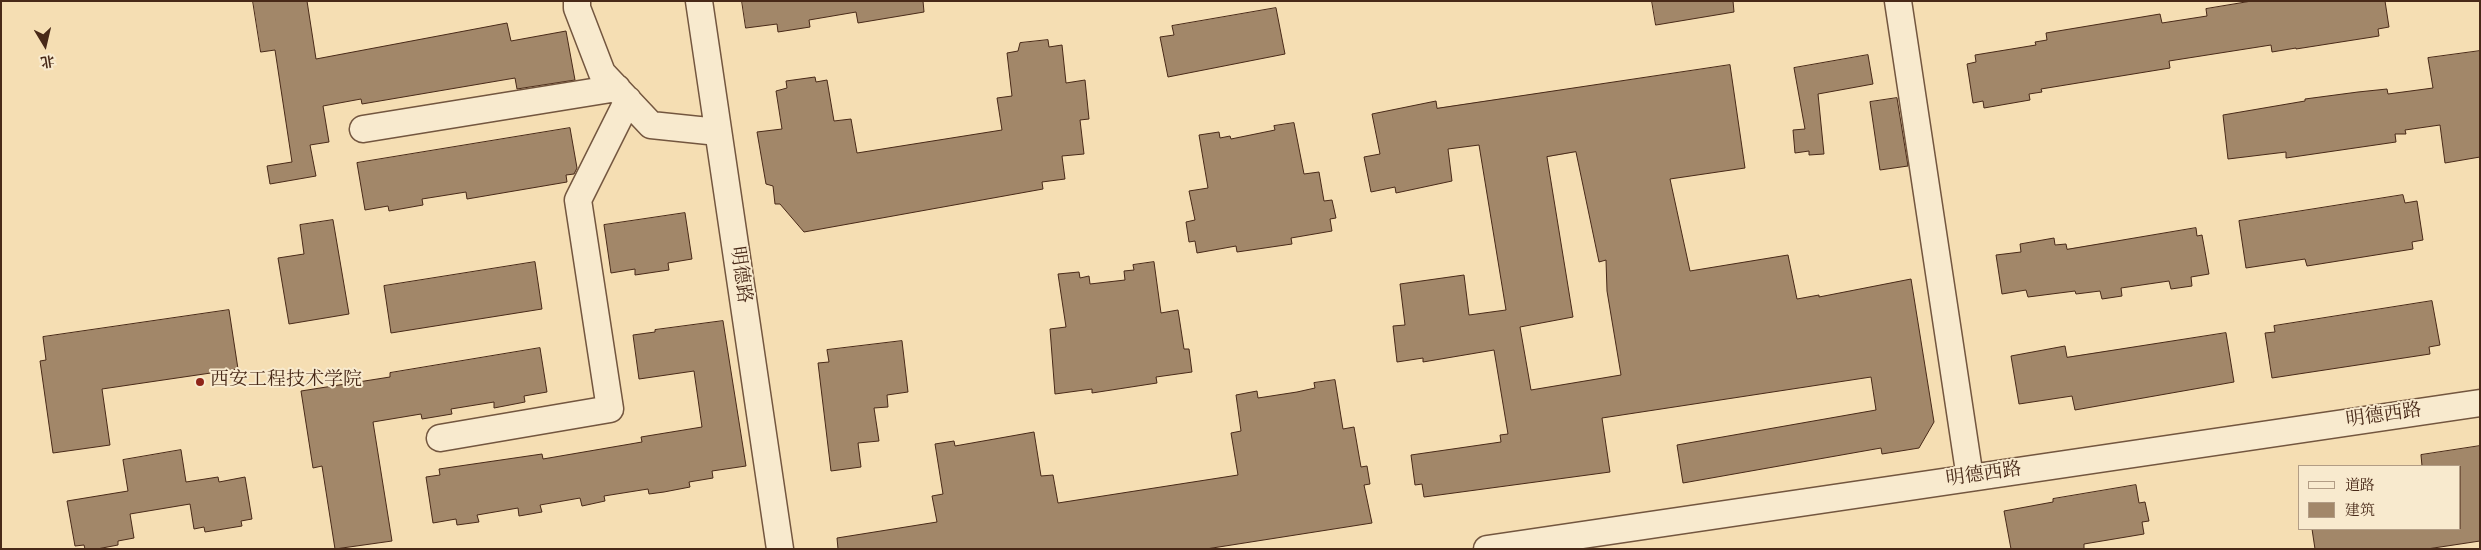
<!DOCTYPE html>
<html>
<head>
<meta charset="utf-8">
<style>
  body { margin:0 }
  #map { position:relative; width:2481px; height:550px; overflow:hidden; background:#f5deb3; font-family:Vollkorn,"Noto Serif SC",serif }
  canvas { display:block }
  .frame { position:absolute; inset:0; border:2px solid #482918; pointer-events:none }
  .legend { position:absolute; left:2298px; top:465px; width:162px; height:65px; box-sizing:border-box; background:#f8eace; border:1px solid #b29d85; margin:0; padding:6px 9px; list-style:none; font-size:15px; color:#482918 }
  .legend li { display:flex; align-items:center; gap:10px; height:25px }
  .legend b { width:25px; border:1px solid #b29d85 }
  .north { position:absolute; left:20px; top:20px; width:50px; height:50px; -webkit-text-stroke:4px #f8eace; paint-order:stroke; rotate:171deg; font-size:14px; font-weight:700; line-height:20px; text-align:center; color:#482918 }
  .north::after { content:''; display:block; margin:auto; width:18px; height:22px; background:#482918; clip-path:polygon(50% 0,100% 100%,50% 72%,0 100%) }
</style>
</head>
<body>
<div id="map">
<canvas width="2481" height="550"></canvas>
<div class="frame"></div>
<ul class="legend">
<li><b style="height:6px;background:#f8eace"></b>道路</li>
<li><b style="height:14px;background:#a28769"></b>建筑</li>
</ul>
<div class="north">北</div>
</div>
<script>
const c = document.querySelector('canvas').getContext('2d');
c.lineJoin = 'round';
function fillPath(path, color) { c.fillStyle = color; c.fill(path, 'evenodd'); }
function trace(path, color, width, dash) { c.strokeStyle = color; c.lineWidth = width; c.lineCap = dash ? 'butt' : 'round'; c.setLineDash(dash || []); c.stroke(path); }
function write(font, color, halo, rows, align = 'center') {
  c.font = font + ' Vollkorn,"Noto Serif SC",serif'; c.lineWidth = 4; c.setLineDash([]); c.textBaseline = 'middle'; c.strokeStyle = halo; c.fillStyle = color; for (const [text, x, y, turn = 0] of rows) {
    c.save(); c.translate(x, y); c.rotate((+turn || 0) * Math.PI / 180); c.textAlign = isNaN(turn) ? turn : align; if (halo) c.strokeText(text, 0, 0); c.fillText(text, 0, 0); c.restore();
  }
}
const building = new Path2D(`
  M253 1H307L316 59 507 23 511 41 566 31 575 80 517 89 515 78 362 104 361 99 323 106 329 142 310 145 316 176 270 184 267 166 292 162 275 50 261 52Z
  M742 1H923L924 12 858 23 856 12 809 20 810 27 778 32 777 24 746 28Z
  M1652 1H1733L1734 12 1656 25Z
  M2252 1H2385L2389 27 2378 29 2379 36 2296 49V48L2272 52 2271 45 2169 61 2170 68 2041 89 2042 92 2029 94 2030 100 1984 108 1983 101 1973 103 1967 64 1976 62 1975 55 2036 45 2035 42 2047 40 2046 33 2160 14 2162 23 2207 16 2206 9Z
  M1276 8 1285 54 1168 77 1160 37 1174 35 1172 26Z
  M1048 40 1049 47 1062 45 1066 83 1085 80 1089 119 1080 120 1084 154 1062 156 1065 179 1042 182 1043 189 804 232 780 204H775L773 186 766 184 757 132 782 129 776 91 787 88 786 81 815 77 816 82 827 80 834 121 851 119 857 153 1002 130 997 98 1012 96 1007 53 1018 51 1020 43Z
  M2480 51V157L2445 163 2440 125 2405 130 2406 134H2395L2396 142 2286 158V152L2228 159 2223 115 2305 101V99L2358 92 2387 89 2388 94 2433 88 2428 58Z
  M1868 55 1873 84 1818 94 1824 154 1809 155V151L1795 153 1793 130 1805 129 1794 68Z
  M1730 65 1745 168 1670 179 1690 271 1788 255 1797 299 1819 295V297L1911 279 1934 422 1919 448 1882 454 1881 448 1683 483 1677 445 1876 410 1871 377 1602 418 1610 472 1424 497 1422 484 1415 485 1411 455 1501 442 1500 435 1508 434 1494 350 1423 362V358L1397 362 1393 326 1405 325 1400 284 1464 275 1469 315 1506 310 1479 145 1448 149 1452 181 1396 193 1395 187 1371 192 1364 157 1380 154 1372 114 1436 101 1437 108ZM1576 152 1599 262 1606 260 1607 291 1621 375 1531 390 1520 327 1573 317 1547 157Z
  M1897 98 1908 166 1880 170 1870 102Z
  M1294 123 1304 174 1319 172 1324 201 1332 200 1336 218 1330 219 1332 231 1291 238 1292 244 1237 252 1236 246 1197 253 1195 241 1189 242 1186 222 1195 220 1189 191 1208 188 1199 135 1219 132 1220 138 1230 136 1231 139 1275 130 1274 126Z
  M570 128 577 168 574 174 566 175 567 182 467 199 466 192 422 199 423 205 389 211 388 206 365 210 357 163Z
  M2403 195 2405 203 2417 201 2423 240 2412 242 2413 249 2307 266 2305 259 2246 268 2239 221Z
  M685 213 692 259 668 263 669 270 635 275V269L611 273 604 225Z
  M333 220 349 314 289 324 278 258 304 254 300 225Z
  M2196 228 2197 236 2202 235 2209 274 2191 277 2192 286 2171 289 2169 281 2121 288 2122 296 2102 299 2100 291 2076 294 2075 291 2028 297 2026 290 2002 294 1996 255 2021 252 2020 244 2054 238 2055 245 2066 244 2067 249Z
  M535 262 542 309 391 333 384 286Z
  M1154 262 1161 313 1178 310 1184 349H1189L1192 372 1156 377 1157 383 1092 393V389L1055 394 1050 329 1066 327 1058 274 1079 272 1080 278 1089 276 1090 284 1125 280 1124 271 1134 270 1133 265Z
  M2432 301 2440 345 2429 347 2430 354 2272 378 2265 333 2275 332 2274 326Z
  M229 310 238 369 102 389 110 445 53 453 40 361 46 360 43 337Z
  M723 321 746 466 712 471 713 478 689 482 690 487 664 492 649 494 648 489 604 496 605 501 582 506 580 498 540 505 542 512 519 516 518 508 477 515 479 522 457 525 456 519 433 523 426 477 440 475 439 469 542 454 543 459 642 442 641 437 702 427 694 371 639 379 633 335 655 332V330Z
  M2226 333 2234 382 2075 410 2072 396 2019 404 2011 356 2065 346 2067 357Z
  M902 341 908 392 887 395 888 407 874 408 879 441 858 443 861 467 831 471 818 363 829 362 827 350Z
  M540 348 547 392 524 396 525 402 494 408V402L451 409 452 414 422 419 421 414 373 422 392 541 335 549 322 466 313 468 301 391 390 377V373Z
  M1335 380 1343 429 1354 427 1361 467 1367 466 1370 484 1364 485 1372 523 1206 549H838L837 538 937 522 932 496 943 494 935 444 954 441 955 446 1034 432 1041 476 1053 475 1058 503 1238 475 1231 433 1241 431 1236 395 1257 391 1258 398 1297 392 1315 388 1314 383Z
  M2480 446V541L2427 549H2315L2312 529H2460V466H2422L2421 455Z
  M181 450 186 482 218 477 219 482 245 477 252 519 241 521 242 526 205 532 204 527 194 529 190 504 130 514 134 538 118 541V545L97 549H85L84 545 75 546 67 501 128 491 123 460Z
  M2136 485 2139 503 2145 502 2149 521 2142 522 2144 534 2084 544V549H2011L2004 511 2053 502V499Z`);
const minor = new Path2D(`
  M577 1V8L602 73 651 125 718 132
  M699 1 780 549
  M1898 1 1970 478
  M363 129 617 88
  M440 438 610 409 578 200 628 100
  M1487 549 2480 403`);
const markers = [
  [200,382,5,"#8f2418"]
];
const streetNames = [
  ["明德路",739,275,82],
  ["明德西路",2384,417,-8],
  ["明德西路",1984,476,-8]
];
const poiNames = [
  ["西安工程技术学院",210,382]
];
fillPath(building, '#a28769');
trace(building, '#482918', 1);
trace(minor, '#73563f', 29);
trace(minor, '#f8eace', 26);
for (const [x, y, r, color] of markers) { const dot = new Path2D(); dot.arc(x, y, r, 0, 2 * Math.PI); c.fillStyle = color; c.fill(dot); trace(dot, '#f8eace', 2); }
write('19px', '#482918', '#f8eace', streetNames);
write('19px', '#482918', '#f8eace', poiNames, 'left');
</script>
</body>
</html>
